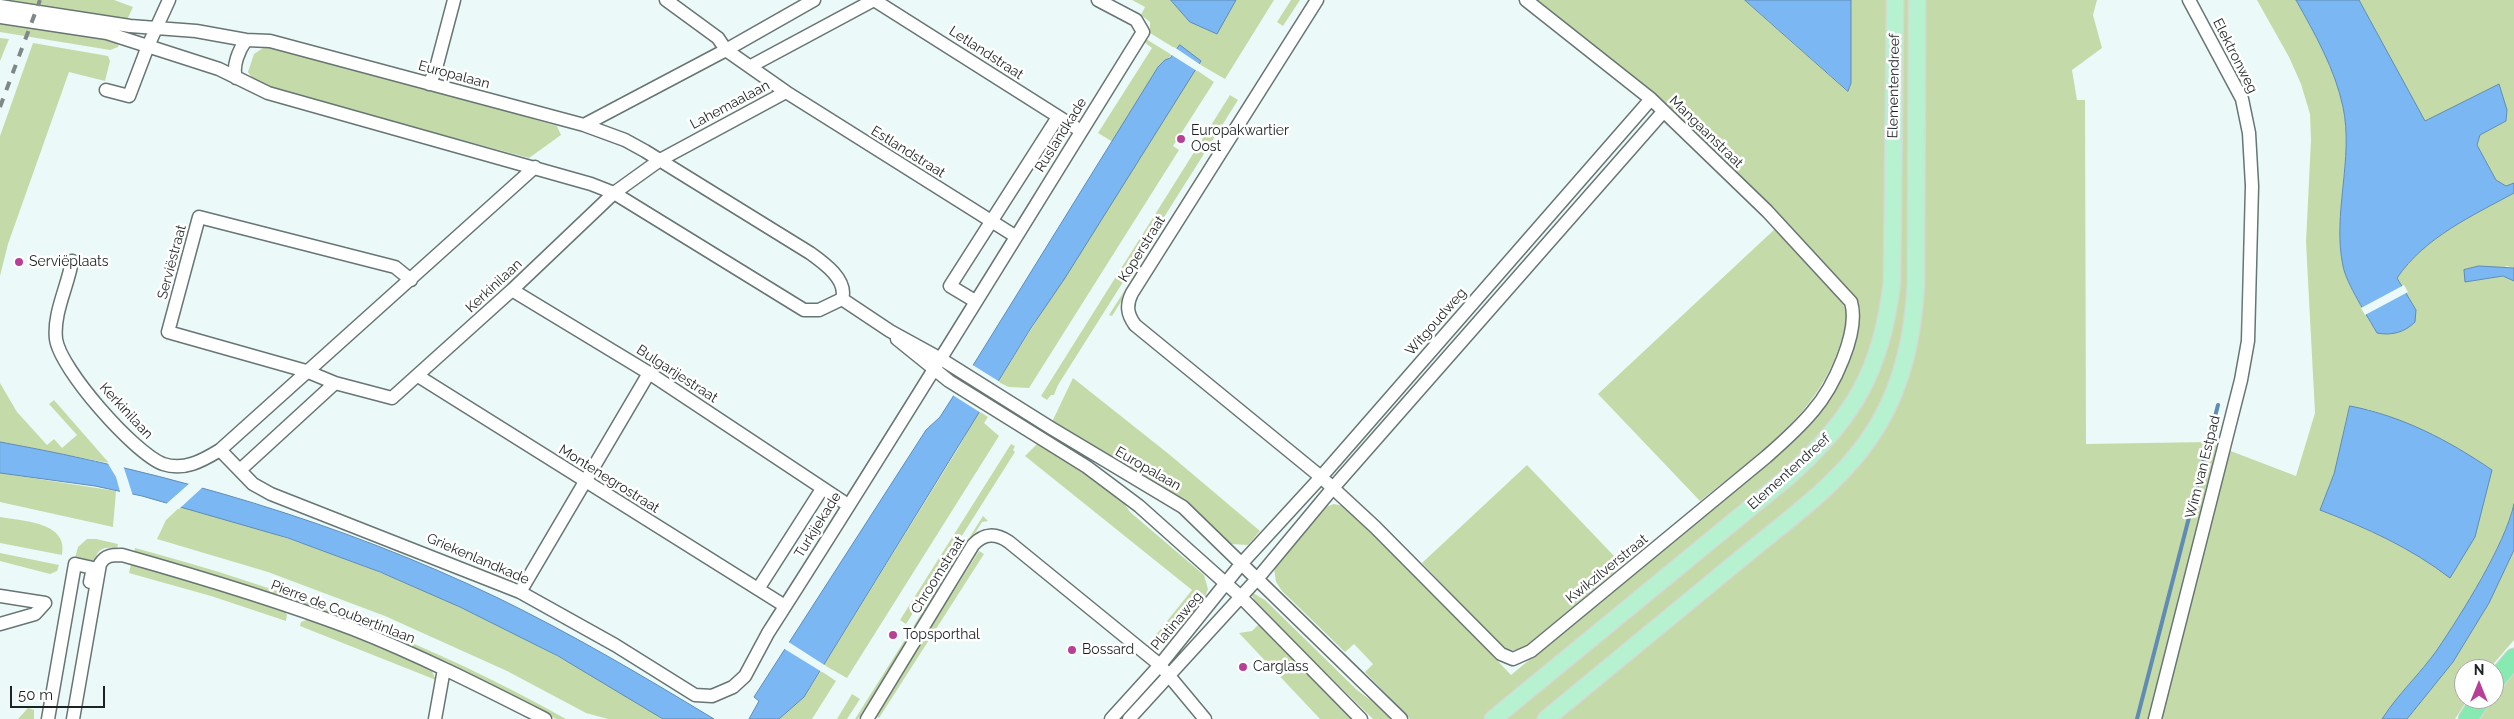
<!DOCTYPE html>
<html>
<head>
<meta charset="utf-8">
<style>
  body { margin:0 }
  #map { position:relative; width:2514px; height:719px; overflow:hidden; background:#ebfaf8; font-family:Raleway,sans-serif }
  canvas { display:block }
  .north { position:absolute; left:2454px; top:659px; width:50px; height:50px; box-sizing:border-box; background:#fff; border:1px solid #a5a7a7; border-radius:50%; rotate:0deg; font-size:14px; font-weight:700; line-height:20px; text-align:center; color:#1d2222 }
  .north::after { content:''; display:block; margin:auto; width:18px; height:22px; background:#b74096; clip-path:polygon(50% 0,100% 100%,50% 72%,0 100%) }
  .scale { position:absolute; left:10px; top:686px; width:95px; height:22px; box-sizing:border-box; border:2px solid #1d2222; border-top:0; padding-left:6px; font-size:15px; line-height:18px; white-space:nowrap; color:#1d2222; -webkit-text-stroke:4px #fff; paint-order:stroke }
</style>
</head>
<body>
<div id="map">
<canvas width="2514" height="719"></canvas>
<div class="north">N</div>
<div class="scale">50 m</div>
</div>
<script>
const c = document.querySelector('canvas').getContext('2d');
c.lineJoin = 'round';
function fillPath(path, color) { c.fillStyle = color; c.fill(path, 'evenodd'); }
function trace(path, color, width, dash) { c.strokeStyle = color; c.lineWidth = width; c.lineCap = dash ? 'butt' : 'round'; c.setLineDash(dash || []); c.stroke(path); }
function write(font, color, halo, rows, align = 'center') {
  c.font = font + ' Raleway,sans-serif'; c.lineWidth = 5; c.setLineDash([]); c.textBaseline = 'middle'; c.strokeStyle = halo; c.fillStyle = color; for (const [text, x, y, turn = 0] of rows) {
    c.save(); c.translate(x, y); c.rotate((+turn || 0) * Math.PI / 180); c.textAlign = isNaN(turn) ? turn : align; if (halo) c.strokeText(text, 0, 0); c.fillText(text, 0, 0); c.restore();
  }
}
const green = new Path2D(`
  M0 0H114L133 7 127 20Z
  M1132 0H1171L1216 34 1236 0H1274L1225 79 1199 64 1201 61 1176 49 1150 33V22L1141 15 1145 7Z
  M1291 0H1300L1283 26 1277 22Z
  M1537 0H1745L1847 90 1851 82V0H1888L1886 270 1883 307 1864 370 1833 423 1785 470 1484 719H1410L1365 672 1373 664 1354 644 1345 652 1282 591 1276 582 1274 568 1323 508 1334 504 1343 506 1414 573 1511 675 1774 457 1849 360 1858 329 1860 308 1858 301 1781 216 1670 107Z
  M1901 0H1911L1909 303C1903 364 1878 419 1839 465 1829 478 1815 488 1803 499L1536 719H1503L1790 483 1883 357Z
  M1925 0H2097L2093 15 2102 48 2072 70 2077 100H2085L2086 444 2207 442 2296 476 2315 413 2306 242 2311 140 2310 114 2301 84 2289 57 2257 0H2296C2315 34 2335 68 2343 107 2354 159 2332 214 2343 266 2346 283 2368 317 2377 333L2416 310 2397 278C2425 237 2472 216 2514 193V268L2507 266 2466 282 2503 276 2514 281V504C2505 545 2462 613 2437 650 2420 674 2398 694 2382 719H1556L1824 498 1904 385ZM2367 409C2412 424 2452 443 2491 470L2450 577C2410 548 2367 528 2321 510L2334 474Z
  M2359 0H2514V183L2506 186 2496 180 2477 145 2480 135 2506 121 2507 115 2499 84 2425 122Z
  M0 22 105 38 119 43 118 47 110 50 0 32Z
  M1288 33 1290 34 1112 316 1109 315Z
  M0 38 9 39 0 61Z
  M1146 39 1172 55 1158 67 1113 142 1098 133 1152 48 1144 42Z
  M33 43 108 56 110 61 105 81 69 72 8 244 0 276V136Z
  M274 47 347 65 557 126 561 135 529 158 269 88 254 81 248 72 254 54 263 48Z
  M1195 69 1214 82 1173 146 1179 150 1029 388 1009 387 998 382Z
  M1230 95 1238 100 1058 385 1054 395H1051L1047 400 1041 396Z
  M1776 228 1838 295C1851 313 1846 326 1840 345 1817 416 1755 457 1700 501L1598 394Z
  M1073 378 1170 455 1260 531 1248 545 1231 544 1195 513 1051 424Z
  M0 383 17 412 47 445 54 439 62 448 77 435 49 404 54 400 109 463 0 442Z
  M979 411 988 417 984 423 999 436 847 678 824 665 959 447Z
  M1040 441 1120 497 1130 512 1204 575 1208 589 1204 600 1165 644 1147 646 1192 590 1025 456Z
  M1011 444 1015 446 1013 450 1015 452 906 624 900 620Z
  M1527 465 1616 558 1610 564 1616 571 1526 646C1517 652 1510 651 1500 645L1422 563Z
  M0 473 116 491 113 527 0 502Z
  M181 506C351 552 515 623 663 719H608L586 713 507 671 385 616 268 572 157 539 166 520Z
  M983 516 988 521 982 522 858 719H855Z
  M0 517C23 521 69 522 62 555L0 543Z
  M87 539H96L118 544 117 549C105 546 97 548 95 561L75 558 78 547Z
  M135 548C285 588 431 643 566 719H556C498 686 437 659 374 634 296 602 217 574 134 553Z
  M2514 550V640L2489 669H2464V699H2468L2455 719H2407L2453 662 2489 603Z
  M979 551 984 554 879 718 875 716Z
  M0 553 59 565 57 571 50 574 0 561Z
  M131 564 284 610 287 615 286 621 211 596 129 573Z
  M1253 593 1265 600 1357 690 1396 719H1373L1258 606 1251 594Z
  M309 619 431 669 436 680 300 626 301 622Z
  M1259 624 1355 719H1320L1239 633 1252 631Z
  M2514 668V719H2476L2489 699H2494V693Z
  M821 671 836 681 812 719H779L804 697Z
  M852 694 860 699 847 719H837Z
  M28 708 34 710V719H18Z`);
const water = new Path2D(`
  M1171 0H1236L1217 34 1190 22Z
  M1745 0H1851V83L1848 91Z
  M2296 0H2359L2425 121 2499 84 2507 110 2506 121 2480 135 2477 145 2496 180 2506 186 2514 183V193C2472 216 2425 237 2397 278L2416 310 2415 322C2405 332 2392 336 2377 333 2368 317 2346 283 2343 266 2332 214 2354 159 2343 107 2335 69 2315 34 2296 0Z
  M1180 45 1201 61 1065 278 1031 328 804 697 779 719H749L759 701 754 697 926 430 940 417 972 367 1158 67 1165 60 1170 58Z
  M2479 266 2514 268V281L2503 276 2465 282 2464 270Z
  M2350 406C2402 416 2448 440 2492 470L2475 537 2450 578C2411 548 2367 528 2320 510L2334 474Z
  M0 442C171 473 340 522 498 598 572 634 643 676 714 719H663L558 656 460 607 380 572 288 538 142 496 95 486 0 473Z
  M2514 504V550L2489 603 2453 662 2407 719H2382C2398 694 2420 674 2437 650 2462 613 2505 545 2514 504Z`);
const pier = new Path2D(`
  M1174 47 1201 65 1197 71 1170 54Z
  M2404 285 2408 292 2365 315 2361 308Z
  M971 364 1000 382 992 395 963 376Z
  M960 382 989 400 981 413 951 394Z
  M107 462 123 465 133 496 121 495 116 477Z
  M191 482 204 486 179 509 165 505Z
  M787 641 826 666 822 672 783 648Z`);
const stream = new Path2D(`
  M2137 719 2218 405`);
const minor = new Path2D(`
  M666 0 718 38 726 50 786 92 1015 236
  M874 0 1081 131
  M1317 0 1132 293C1126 305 1127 314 1135 325L1321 477 1375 527 1501 654 1513 659 1531 651 1766 457C1782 443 1799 428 1813 411 1833 388 1860 332 1851 302L1767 211 1651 99 1526 0
  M0 6 130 26 196 31 246 40 270 41 584 125 625 140 645 151 810 253C824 263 848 280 842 299L819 310H804L614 193 591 184 268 93 219 69 107 33 0 17
  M751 66 874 0
  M236 78C232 66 239 50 246 40
  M429 84 435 72 454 0
  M106 90 129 96 148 46 169 0
  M584 125 726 50 814 0
  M72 261C68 286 53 313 56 339 60 369 134 453 163 464 184 471 202 461 220 450L535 167
  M512 290 649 373 848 505
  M842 299 890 331 941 359 1051 428 1183 507 1401 719
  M975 301 950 286 1058 117
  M897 339 949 381 1087 467 1139 506 1241 597 1361 719
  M418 376 785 606
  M335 383 306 371 168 332 199 217 395 267 411 280
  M220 450 253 484 271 494 520 592 615 645 695 695 712 696 733 687 745 676 768 633C895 435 1018 233 1143 32L1136 20 1098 0
  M240 470 335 383 392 398 512 290 614 193 660 160 786 92
  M758 589 822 489
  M520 592 649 373
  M0 596 45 603 35 614 0 624
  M48 719 75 564 93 568 90 582
  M73 719 100 564C105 555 112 555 122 555 200 577 277 600 353 629 419 655 482 687 545 719
  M435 719 444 669
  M867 719 973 545C984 533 996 533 1009 542L1160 665 1205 719
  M1111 719 1160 665 1242 563 1321 477 1651 99
  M1129 719 1258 578 1332 489 1663 112
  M2155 719 2241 380 2248 341 2252 186 2249 133 2242 99 2189 0`);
const major = new Path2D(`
  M1493 719 1789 476C1854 418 1882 369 1892 282L1895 0
  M1546 719C1610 666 1675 613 1739 560 1788 519 1845 481 1878 425 1904 381 1913 334 1916 284L1917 0`);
const highway = new Path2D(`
  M2494 682 2514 658
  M2468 719 2481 699`);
const rail = new Path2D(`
  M0 107 40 0`);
const markers = [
  [1181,139,5,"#b74096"],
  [19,262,5,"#b74096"],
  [893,635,5,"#b74096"],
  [1072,650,5,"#b74096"],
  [1243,667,5,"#b74096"]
];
const streetNames = [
  ["Letlandstraat",986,53,33],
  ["Elektronweg",2235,56,63],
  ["Europalaan",454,75,15],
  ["Elementendreef",1894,86,-89],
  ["Lahemaalaan",730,105,-28],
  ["Mangaanstraat",1706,132,44],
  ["Ruslandkade",1061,135,-58],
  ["Estlandstraat",908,152,32],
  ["Koperstraat",1142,249,-58],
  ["Serviëstraat",172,262,-75],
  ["Kerkinilaan",494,286,-43],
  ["Witgoudweg",1436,322,-49],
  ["Bulgarijestraat",677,374,33],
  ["Kerkinilaan",126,411,47],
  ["Wim van Estpad",2203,467,-76],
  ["Europalaan",1148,469,30],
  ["Elementendreef",1789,472,-42],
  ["Montenegrostraat",609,479,32],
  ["Turkijekade",818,525,-58],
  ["Griekenlandkade",478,559,23],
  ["Kwikzilverstraat",1607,569,-39],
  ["Chroomstraat",938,575,-58],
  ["Pierre de Coubertinlaan",343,612,21],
  ["Platinaweg",1177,621,-50]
];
const poiNames = [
  ["Europakwartier",1191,131],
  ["Oost",1191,147],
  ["Serviëplaats",29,262],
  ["Topsporthal",903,635],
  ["Bossard",1082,650],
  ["Carglass",1253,667]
];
fillPath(green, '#c5daa9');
fillPath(water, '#7bb8f3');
trace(water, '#5f8bb4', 1);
fillPath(pier, '#ebfaf8');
trace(stream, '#5f8bb4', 4);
trace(minor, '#677573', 15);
trace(major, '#d6d7d7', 19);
trace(highway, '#d6d7d7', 21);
trace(minor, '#fff', 12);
trace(major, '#b7f2d0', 16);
trace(highway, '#87eab1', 19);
trace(rail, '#7f8888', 4, [9, 9]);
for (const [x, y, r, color] of markers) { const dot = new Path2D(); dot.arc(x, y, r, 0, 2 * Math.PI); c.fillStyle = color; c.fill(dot); trace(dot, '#fff', 2); }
write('14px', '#1d2222', '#fff', streetNames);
write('14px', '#1d2222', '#fff', poiNames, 'left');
</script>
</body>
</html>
